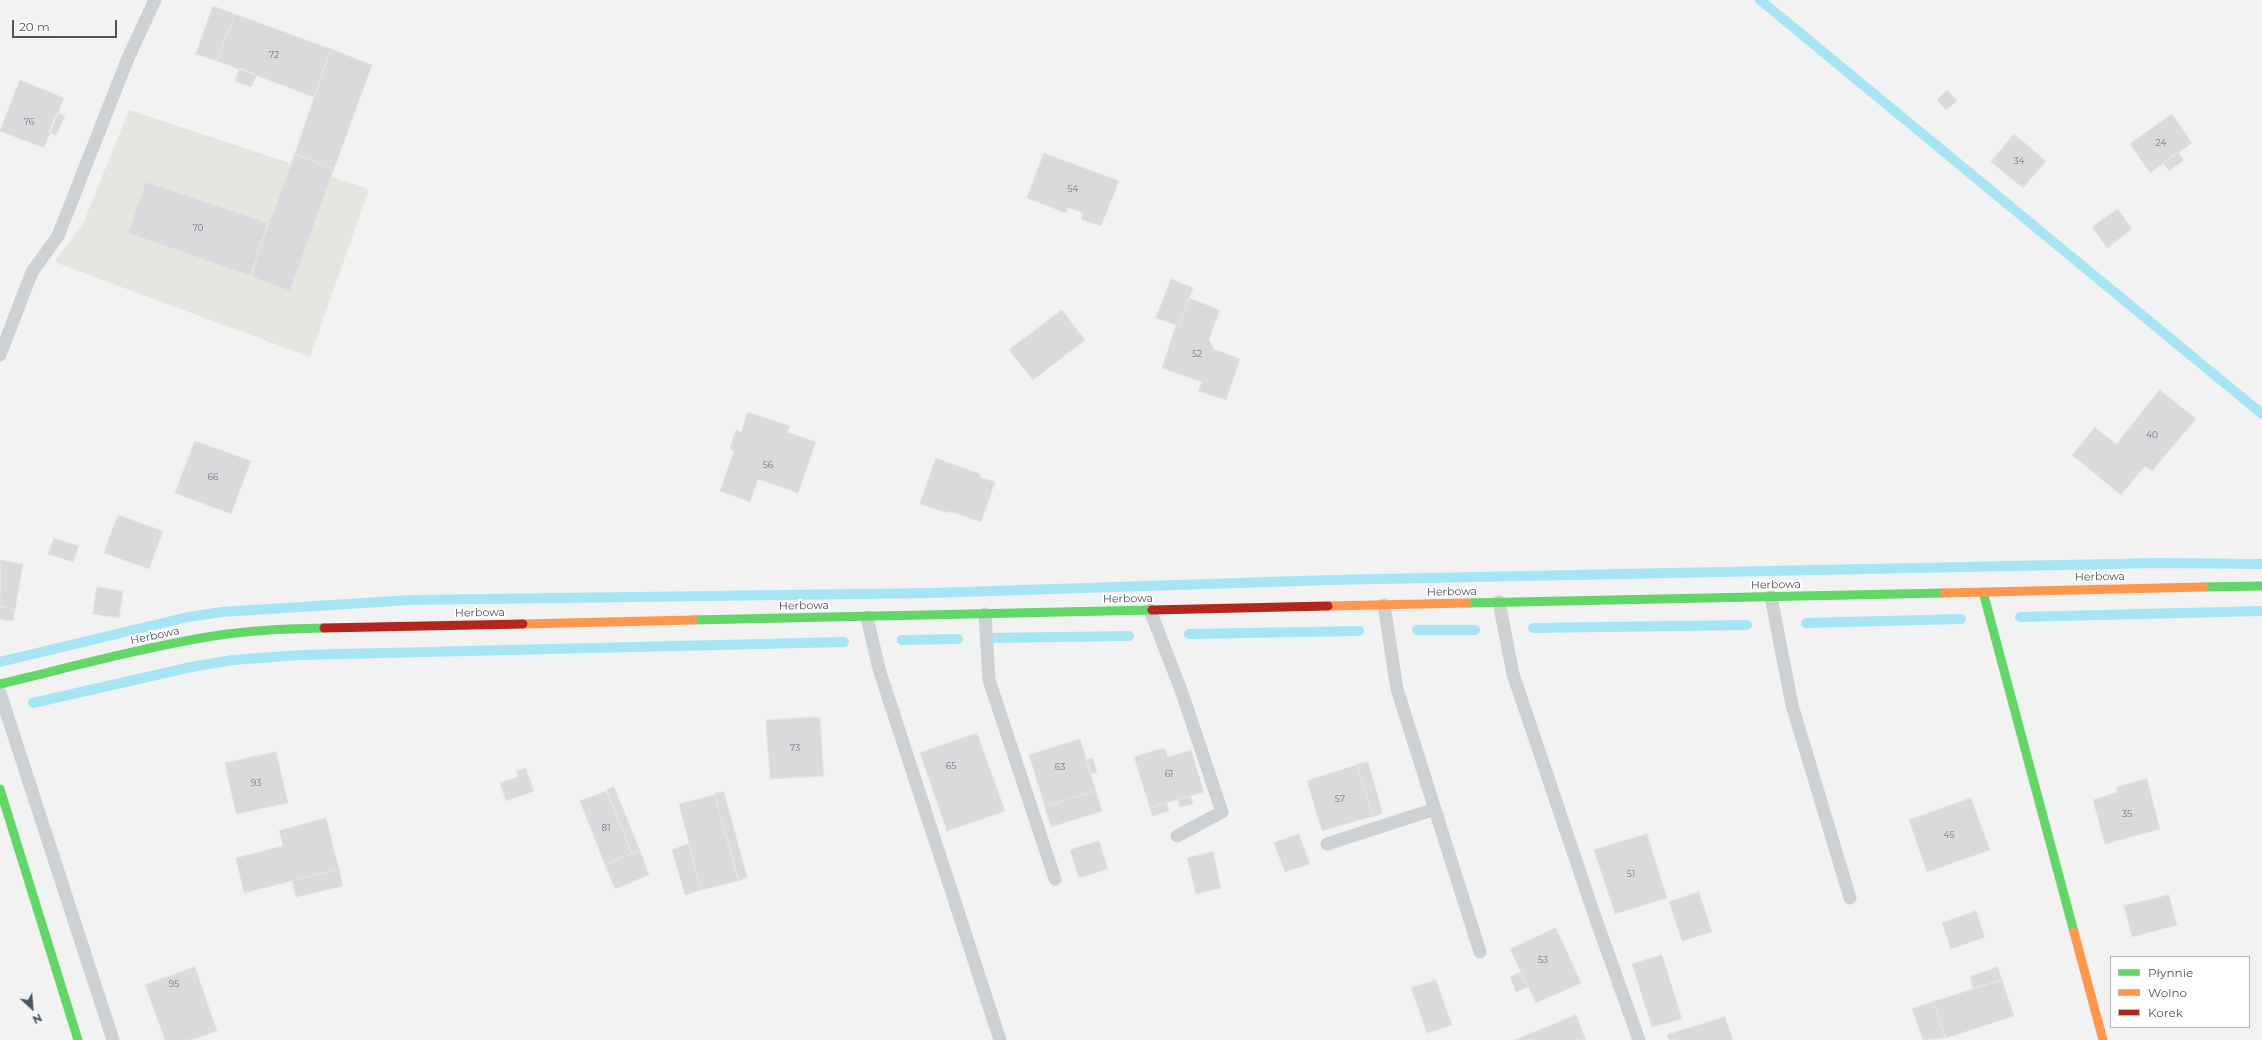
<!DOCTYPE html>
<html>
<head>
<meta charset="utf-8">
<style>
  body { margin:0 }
  #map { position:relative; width:2262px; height:1040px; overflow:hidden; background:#f3f2f2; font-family:Montserrat,sans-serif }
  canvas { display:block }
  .legend { position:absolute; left:2110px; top:956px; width:140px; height:72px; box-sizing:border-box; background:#fff; border:1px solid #b5bbc0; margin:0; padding:5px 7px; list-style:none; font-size:12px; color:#475561 }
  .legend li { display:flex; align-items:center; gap:8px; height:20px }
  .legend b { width:20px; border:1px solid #b5bbc0 }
  .north { position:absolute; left:12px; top:988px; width:40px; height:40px; -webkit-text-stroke:3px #fff; paint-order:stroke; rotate:154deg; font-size:11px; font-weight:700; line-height:16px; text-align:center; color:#475561 }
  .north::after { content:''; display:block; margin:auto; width:14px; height:18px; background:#475561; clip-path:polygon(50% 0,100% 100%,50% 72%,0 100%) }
  .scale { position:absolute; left:12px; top:20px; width:105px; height:18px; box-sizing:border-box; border:2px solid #475561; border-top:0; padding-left:5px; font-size:12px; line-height:14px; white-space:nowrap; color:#475561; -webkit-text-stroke:3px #fff; paint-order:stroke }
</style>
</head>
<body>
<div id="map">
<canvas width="2262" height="1040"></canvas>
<ul class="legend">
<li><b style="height:5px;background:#63d668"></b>Płynnie</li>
<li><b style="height:5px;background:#ff974d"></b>Wolno</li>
<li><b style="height:5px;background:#b3261e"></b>Korek</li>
</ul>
<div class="north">N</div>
<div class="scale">20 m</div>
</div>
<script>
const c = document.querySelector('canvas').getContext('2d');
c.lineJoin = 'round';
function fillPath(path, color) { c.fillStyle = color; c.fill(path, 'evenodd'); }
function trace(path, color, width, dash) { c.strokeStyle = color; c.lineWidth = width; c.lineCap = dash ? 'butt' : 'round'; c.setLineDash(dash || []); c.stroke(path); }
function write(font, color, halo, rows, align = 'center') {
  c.font = font + ' Montserrat,sans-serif'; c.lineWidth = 4; c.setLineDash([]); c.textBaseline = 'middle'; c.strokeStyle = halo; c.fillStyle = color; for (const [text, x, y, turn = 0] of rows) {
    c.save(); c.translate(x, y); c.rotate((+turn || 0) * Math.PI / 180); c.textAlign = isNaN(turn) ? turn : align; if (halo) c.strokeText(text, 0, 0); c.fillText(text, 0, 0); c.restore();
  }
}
const commercial = new Path2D(`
  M129 110 369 189 310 357 54 262 83 224Z`);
const stream = new Path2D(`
  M1760 0 2262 414
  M2020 617 2262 611
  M1806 623 1961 619
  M1533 628 1747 625
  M1417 630H1475
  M1189 634 1359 631
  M989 638 1129 636
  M902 640 958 639
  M0 662 188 617 222 612 410 600 931 593 1330 580 2158 563 2262 564
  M33 703 191 667 233 660 300 655 844 642`);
const building = new Path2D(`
  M213 6 235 14 217 61 196 54Z
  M235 14 331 49 314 97 217 61Z
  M331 49 372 65 334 169 295 154Z
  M240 68 257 75 251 87 235 81Z
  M20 80 64 98 44 148 0 131Z
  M1947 90 1957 101 1946 110 1937 100Z
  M57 113 65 116 56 135 49 132Z
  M2172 114 2192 143 2150 173 2130 144Z
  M2014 134 2046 161 2023 188 1991 162Z
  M2178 152 2184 160 2169 171 2163 163Z
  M1044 153 1119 181 1101 226 1081 219 1083 213 1076 210 1068 208 1066 213 1027 198Z
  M295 154 334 169 290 291 250 276Z
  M146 182 268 223 251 276 128 233Z
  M2118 209 2132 229 2107 248 2092 227Z
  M1171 279 1193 288 1179 326 1156 318Z
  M1189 298 1220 310 1209 339 1214 349 1240 359 1226 400 1198 391 1202 382 1162 368 1176 325 1179 326Z
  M1062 310 1085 340 1033 380 1009 350Z
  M2160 390 2196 419 2152 471 2145 466 2121 495 2072 455 2095 427 2116 444Z
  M748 412 790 426 787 432 816 442 798 493 758 479 750 502 720 491 734 451 730 448 736 430 741 432Z
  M195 441 251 461 231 514 175 493Z
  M936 458 980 474 979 477 995 482 981 522 949 511 947 513 920 504Z
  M118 515 163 531 149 569 104 553Z
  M54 538 79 546 73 562 48 554Z
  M1 560 23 564 15 610 0 607Z
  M97 587 123 591 119 618 93 614Z
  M0 607 15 610 13 621 0 619Z
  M820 717 824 776 770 779 766 720Z
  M977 733 1005 811 947 831 920 753Z
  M1080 739 1096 791 1045 807 1029 755Z
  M1164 748 1168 757 1191 750 1204 792 1150 808 1134 757Z
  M276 752 288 803 236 814 225 763Z
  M1093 758 1097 772 1090 774 1086 760Z
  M1368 762 1382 811V813L1373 817 1357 764Z
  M1357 765 1373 816 1322 831 1307 781Z
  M526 768 534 791 506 801 500 783 518 777 516 771Z
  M2147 779 2160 829 2105 844 2093 800 2117 792V787Z
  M614 787 640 851 632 854 606 790Z
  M607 791 632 854 605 865 580 801Z
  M1096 791 1102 811 1051 827 1045 807Z
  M724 792 747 877 739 881 715 796 716 793Z
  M715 795 738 881 701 890 679 804Z
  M1191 796 1193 804 1180 807 1178 800Z
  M1971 798 1990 850 1927 872 1909 820Z
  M1167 803 1169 811 1152 816 1150 808Z
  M326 818 339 869 244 893 236 858 283 846 279 831Z
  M1299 834 1310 864 1285 872 1274 843Z
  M1647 834 1667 898 1615 914 1594 850Z
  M1099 841 1108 869 1079 878 1070 850Z
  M689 844 701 890 685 895 672 850Z
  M640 851 649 875 615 889 605 865Z
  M1213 852 1221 888 1196 894 1187 858Z
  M339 869 343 886 296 897 292 881Z
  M1699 892 1712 932 1682 941 1669 902Z
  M2169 895 2177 925 2132 937 2124 906Z
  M1976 911 1985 937 1951 949 1942 923Z
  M1556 928 1581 983 1536 1003 1510 949Z
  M1662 955 1682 1019 1652 1027 1632 964Z
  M195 967 217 1031 191 1040H165L145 985Z
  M1998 967 2002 980 1973 988 1970 977Z
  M1521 972 1528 987 1516 992 1510 977Z
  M1436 980 1452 1025 1427 1033 1411 988Z
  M2002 980 2014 1016 1946 1038 1933 1002Z
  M1933 1002 1945 1038 1923 1040 1912 1009Z
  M1576 1015 1586 1040H1515Z
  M1725 1017 1733 1040H1669L1667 1035Z`);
const lane = new Path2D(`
  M0 355 32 272 58 236 128 58 155 0
  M1771 597 1792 705 1850 898
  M1499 602 1513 674 1594 914 1639 1040
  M1384 605 1397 689 1480 952
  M1150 610 1181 690 1222 812 1177 836
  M985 614 989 680 1055 879
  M867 617 879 669 1000 1040
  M0 693 113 1040
  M1327 844 1435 809`);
const fast = new Path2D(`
  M2204 587 2262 586
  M1983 592 2074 932
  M1467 603 1944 593
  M693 620 1152 610
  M0 684C71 667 141 648 213 636 249 630 287 629 324 628
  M0 789 78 1040`);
const slow = new Path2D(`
  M1944 593 2204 587
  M1328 606 1467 603
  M523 624 693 620
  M2074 932 2103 1040`);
const jam = new Path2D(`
  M1152 610 1328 606
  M324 628 523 624`);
const numberNames = [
  ["72",274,55],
  ["76",29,122],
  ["24",2161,143],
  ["34",2019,161],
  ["54",1073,189],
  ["70",198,228],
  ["52",1197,354],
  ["40",2152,435],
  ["56",768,465],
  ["66",213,477],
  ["73",795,748],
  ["65",951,766],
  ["63",1060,767],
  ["61",1169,774],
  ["93",256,783],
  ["57",1340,799],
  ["35",2127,814],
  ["81",606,828],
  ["45",1949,835],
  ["51",1631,874],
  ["53",1543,960],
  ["95",174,984]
];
const streetNames = [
  ["Herbowa",2100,577,-1],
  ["Herbowa",1776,585,-1],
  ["Herbowa",1452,592,-1],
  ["Herbowa",1128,599,-1],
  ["Herbowa",804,606,-1],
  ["Herbowa",480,613,-1],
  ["Herbowa",155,636,-12]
];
fillPath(commercial, '#e7e5e0');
trace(stream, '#a7e5f4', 10);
fillPath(building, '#dadadc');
trace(building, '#e4e4e5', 1);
trace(lane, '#ced1d3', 13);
trace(fast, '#63d668', 9);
trace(slow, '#ff974d', 9);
trace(jam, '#b3261e', 9);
write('9px', '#6d7881', null, numberNames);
write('11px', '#475561', '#fff', streetNames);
</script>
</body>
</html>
